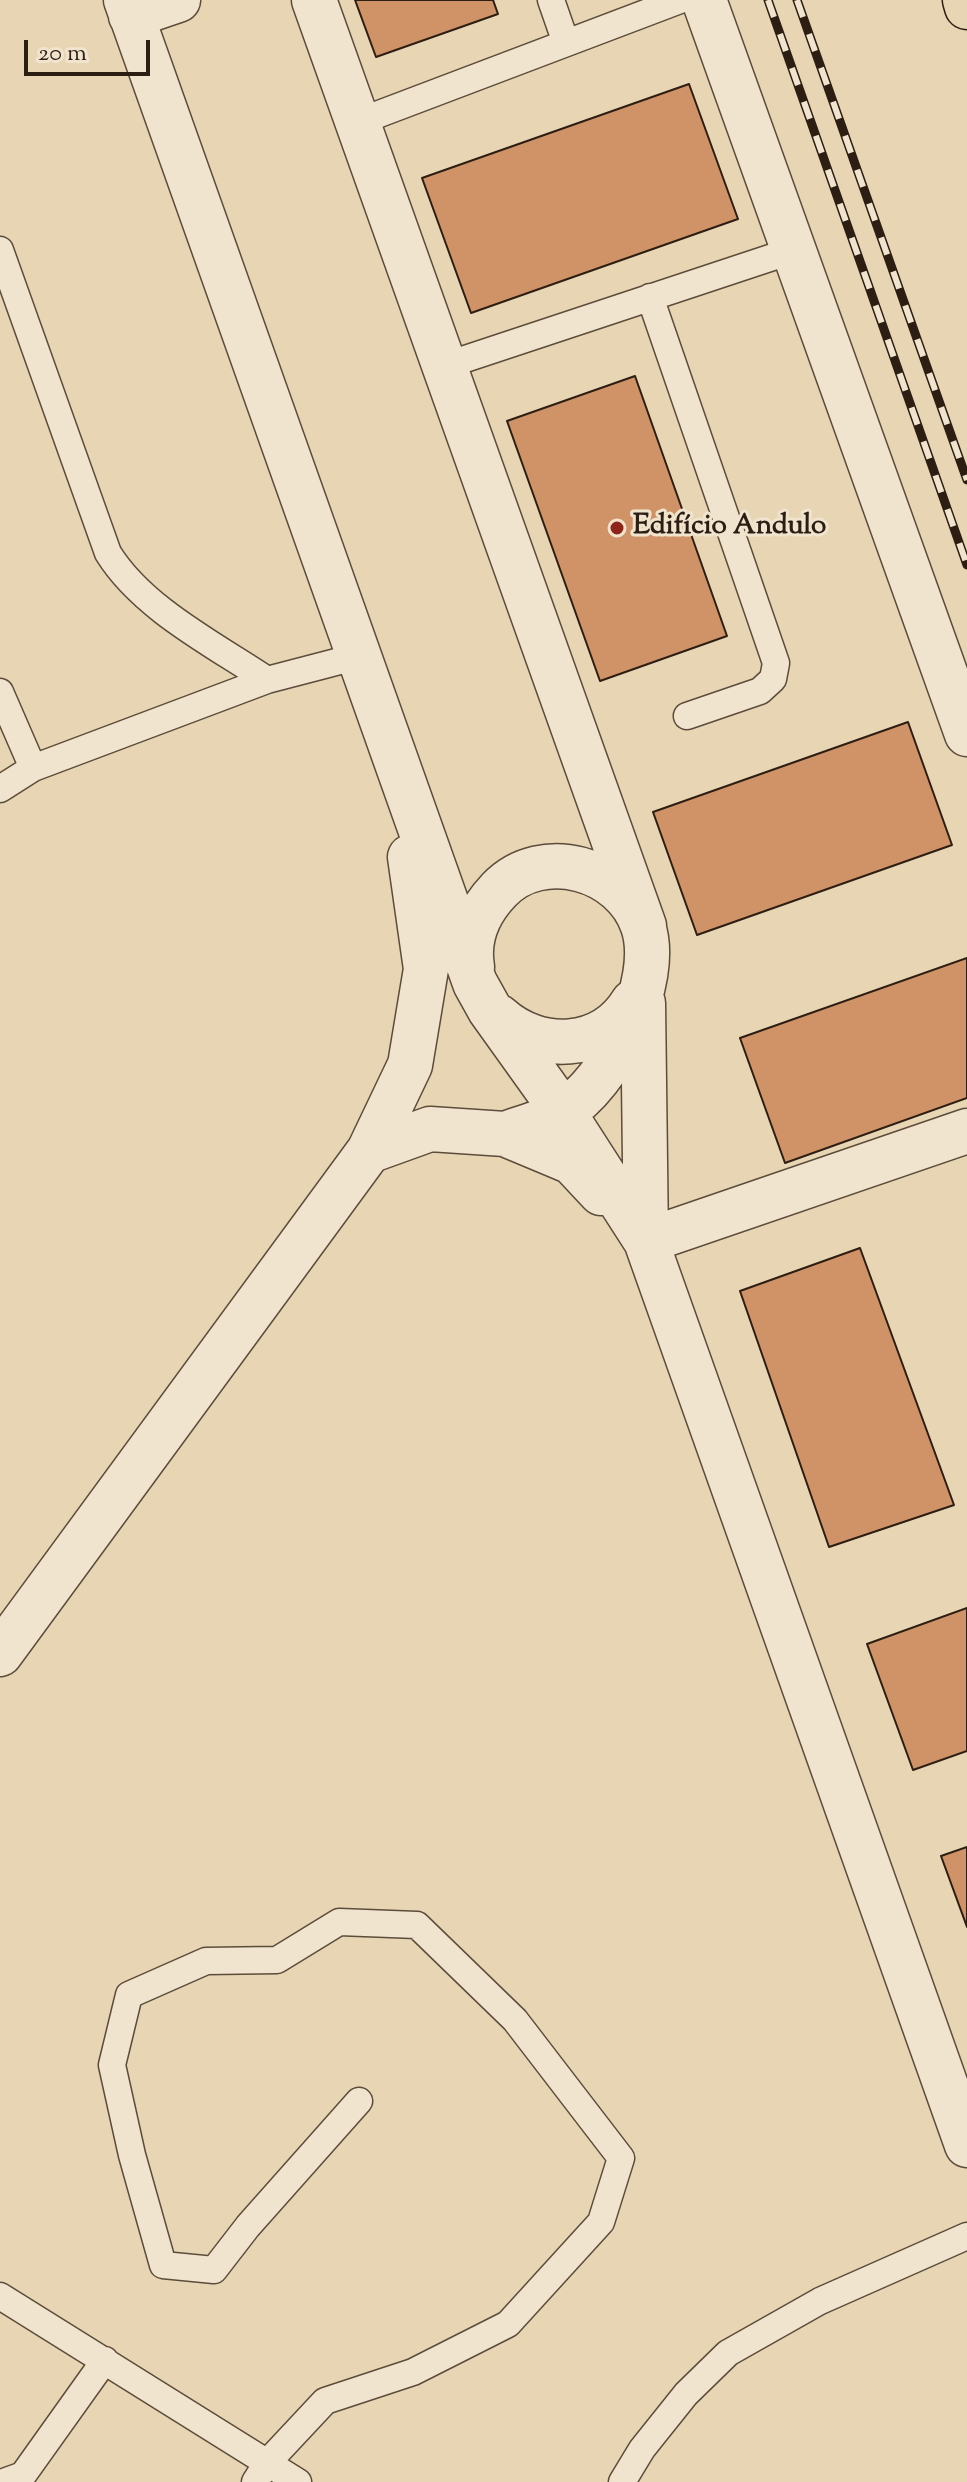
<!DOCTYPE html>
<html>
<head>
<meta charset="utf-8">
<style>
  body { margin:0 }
  #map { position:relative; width:967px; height:2482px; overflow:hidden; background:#e8d5b4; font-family:"Sorts Mill Goudy",serif }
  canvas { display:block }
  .scale { position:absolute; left:24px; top:40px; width:126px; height:36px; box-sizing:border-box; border:4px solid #2d1e13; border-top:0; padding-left:10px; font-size:24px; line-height:28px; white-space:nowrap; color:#2d1e13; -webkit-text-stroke:6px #f0e4ce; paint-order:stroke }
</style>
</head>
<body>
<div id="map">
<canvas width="967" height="2482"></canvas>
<div class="scale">20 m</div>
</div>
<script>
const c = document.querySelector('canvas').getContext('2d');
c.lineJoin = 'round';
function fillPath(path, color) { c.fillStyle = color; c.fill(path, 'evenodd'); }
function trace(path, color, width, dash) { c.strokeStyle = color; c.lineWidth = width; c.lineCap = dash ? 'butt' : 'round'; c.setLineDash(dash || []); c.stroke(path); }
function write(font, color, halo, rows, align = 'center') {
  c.font = font + ' "Sorts Mill Goudy",serif'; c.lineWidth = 6; c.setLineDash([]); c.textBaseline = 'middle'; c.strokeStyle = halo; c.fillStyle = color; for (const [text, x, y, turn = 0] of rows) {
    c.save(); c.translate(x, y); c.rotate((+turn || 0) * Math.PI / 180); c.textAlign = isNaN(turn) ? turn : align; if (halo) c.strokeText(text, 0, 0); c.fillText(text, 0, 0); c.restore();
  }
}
const building = new Path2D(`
  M355 0H493L498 14 376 57Z
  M689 84 738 219 471 313 422 178Z
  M635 376 727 636 600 681 507 421Z
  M908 722 952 845 697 935 653 812Z
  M967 958V1098L785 1163 740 1038Z
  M860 1248 954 1505 829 1547 740 1291Z
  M967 1608V1751L913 1770 867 1644Z
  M967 1847V1927L941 1856Z`);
const lane = new Path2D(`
  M551 0 566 43
  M358 122 680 0
  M0 250 108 553C142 608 213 644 267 680
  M650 297 776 663 773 679 760 691 687 716
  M444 366 794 250
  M0 692 33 768
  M0 789 33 768 267 680 359 656
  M0 2296 298 2482
  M4 2482 23 2475 105 2360
  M255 2482 267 2463 325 2401 413 2372 508 2324 601 2222 621 2158 515 2020 417 1925 339 1922 277 1960 206 1961 129 1995 112 2065 132 2155 163 2265 214 2270 248 2226 359 2101
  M622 2482 642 2449 686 2394 728 2353 820 2301 967 2236`);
const street = new Path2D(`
  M126 0 475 983 490 1010 563 1112 646 1241 967 2145
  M314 0 644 926
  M704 0 967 734
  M131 16 178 0
  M472 967C467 937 479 911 499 890 542 845 624 868 643 926 662 981 611 1084 562 1112 545 1122 524 1127 505 1134
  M643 1003 646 1241
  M499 1017C539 1053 603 1051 633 1002
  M369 1151 430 1129 505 1134 572 1162 601 1193
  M646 1241 967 1131
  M0 1654 369 1151 410 1065 426 969 410 857`);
const highway = new Path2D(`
  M965 0 967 7`);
const rail = new Path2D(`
  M768 0 967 565
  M797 0 967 480`);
const markers = [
  [617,528,8,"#8f2418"]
];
const poiNames = [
  ["Edifício Andulo",633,528]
];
fillPath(building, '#d09368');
trace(building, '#2d1e13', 2);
trace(lane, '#5c4c3b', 29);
trace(street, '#5c4c3b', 47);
trace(highway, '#2d1e13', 47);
trace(lane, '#f0e4ce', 26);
trace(street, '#f0e4ce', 44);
trace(highway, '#e8d5b4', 44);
trace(rail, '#2d1e13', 9);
trace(rail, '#f0e4ce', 6, [18]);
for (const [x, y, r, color] of markers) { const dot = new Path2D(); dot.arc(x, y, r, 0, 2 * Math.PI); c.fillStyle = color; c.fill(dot); trace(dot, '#f0e4ce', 3); }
write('bold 28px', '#2d1e13', '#f0e4ce', poiNames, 'left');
</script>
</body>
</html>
